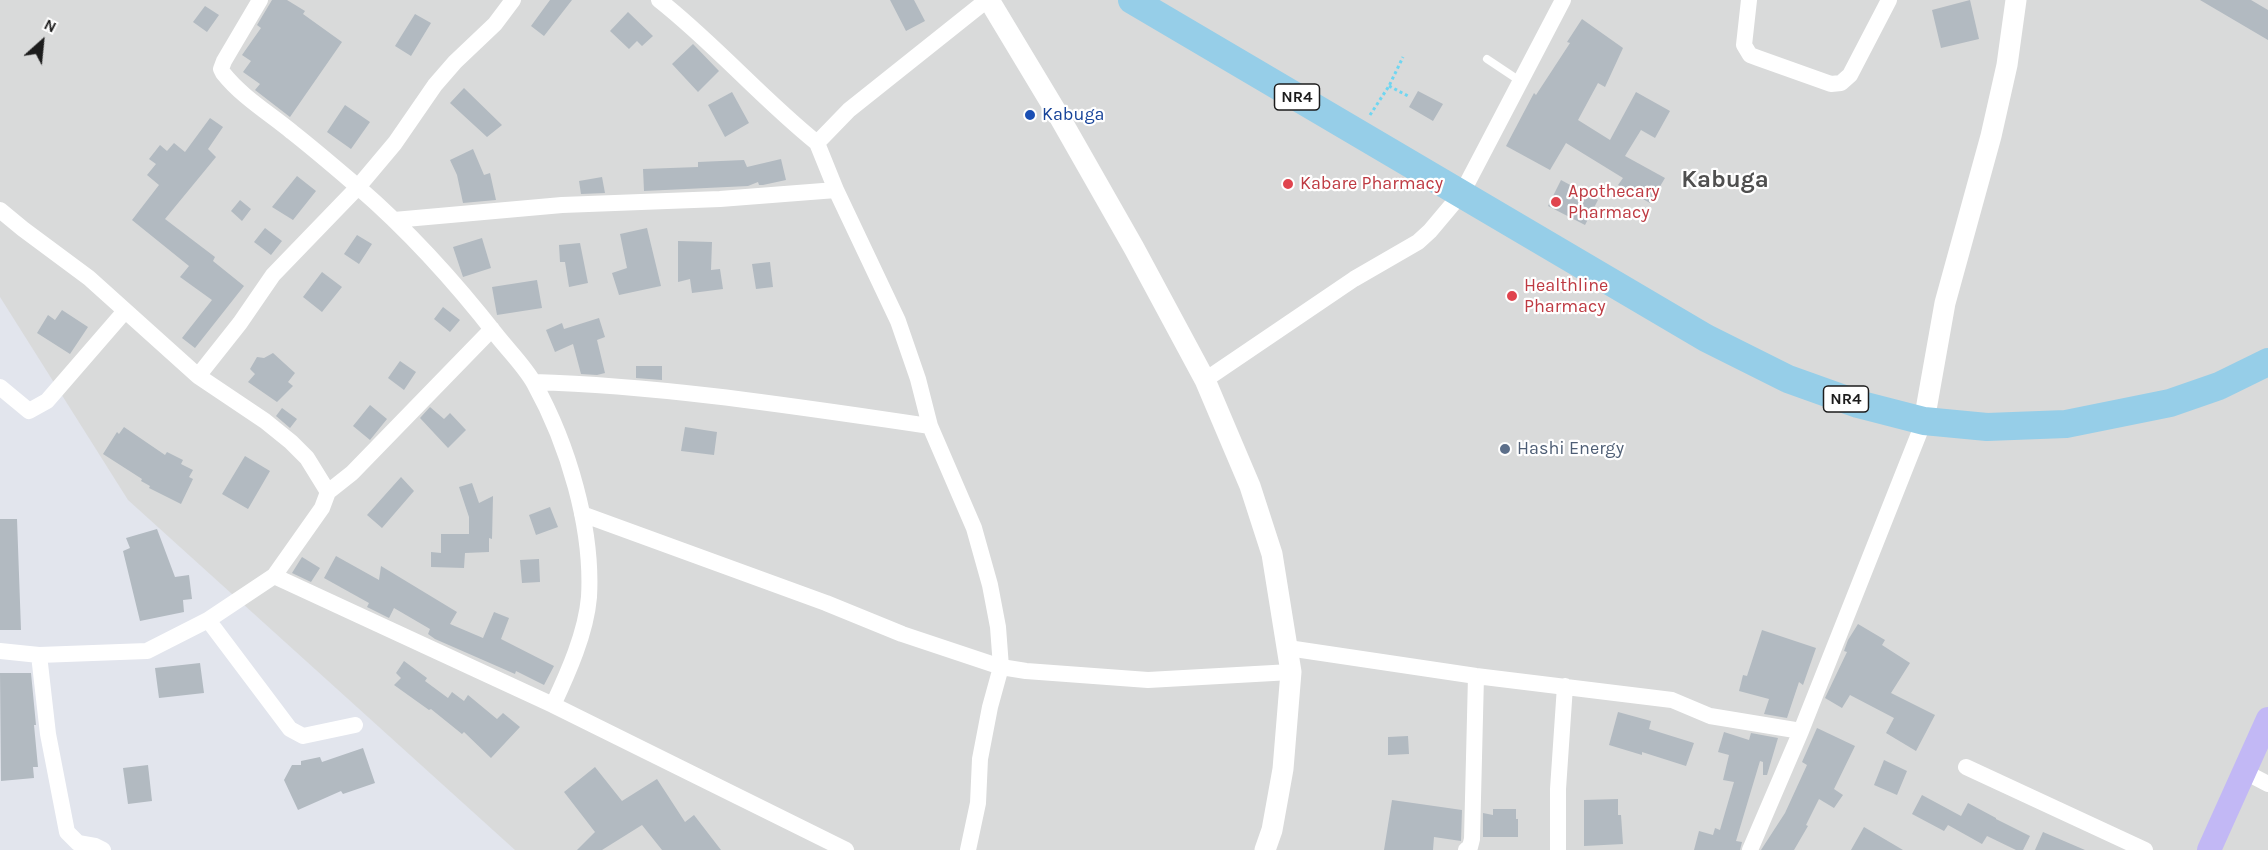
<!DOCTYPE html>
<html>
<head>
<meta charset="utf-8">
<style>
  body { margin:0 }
  #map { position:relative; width:2268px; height:850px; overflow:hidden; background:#e2e5ed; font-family:Karla,sans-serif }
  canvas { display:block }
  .north { position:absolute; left:12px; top:12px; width:60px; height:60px; -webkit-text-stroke:4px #fff; paint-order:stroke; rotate:27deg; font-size:16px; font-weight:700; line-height:24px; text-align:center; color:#1c1c1c }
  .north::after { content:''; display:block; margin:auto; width:21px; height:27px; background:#1c1c1c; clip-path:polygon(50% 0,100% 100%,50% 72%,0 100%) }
</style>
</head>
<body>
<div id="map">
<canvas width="2268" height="850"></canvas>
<div class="north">N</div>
</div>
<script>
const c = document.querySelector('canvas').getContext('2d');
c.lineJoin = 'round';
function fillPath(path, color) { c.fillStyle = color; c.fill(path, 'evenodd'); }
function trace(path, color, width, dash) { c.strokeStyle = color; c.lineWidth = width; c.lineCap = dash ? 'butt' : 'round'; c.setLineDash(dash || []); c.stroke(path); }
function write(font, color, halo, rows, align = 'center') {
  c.font = font + ' Karla,sans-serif'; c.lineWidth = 4.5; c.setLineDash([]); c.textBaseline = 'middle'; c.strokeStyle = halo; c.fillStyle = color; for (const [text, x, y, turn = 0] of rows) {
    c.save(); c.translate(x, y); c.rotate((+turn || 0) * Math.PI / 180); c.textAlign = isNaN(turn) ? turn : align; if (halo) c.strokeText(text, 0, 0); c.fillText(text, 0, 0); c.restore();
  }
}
const residential = new Path2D(`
  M0 0H2268V850H515L128 500 0 297Z`);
const building = new Path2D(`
  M272 0H287L305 11 303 14 342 42 290 117 255 90 260 84 243 72 251 61 242 55 261 28 257 25Z
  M550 0H572L544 36 531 26Z
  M890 0H914L925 21 906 31Z
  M1970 0 1979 39 1941 48 1932 10Z
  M2200 0H2251L2268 10V40Z
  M205 6 219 15 207 32 193 22Z
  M628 12 653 36 642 46 637 41 629 49 610 31Z
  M415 14 431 23 411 56 395 46Z
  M1582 19 1623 48 1605 87 1598 83 1578 120 1610 140 1636 92 1670 111 1655 138 1641 130 1625 156 1665 178 1650 203 1618 185 1623 178 1566 143 1550 170 1506 146 1534 93 1536 95 1570 43 1567 42Z
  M693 44 719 71 698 92 672 64Z
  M464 88 502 125 487 137 450 103Z
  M1418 91 1443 104 1433 121 1409 107Z
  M732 92 749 123 725 137 708 105Z
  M345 105 370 122 351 149 327 132Z
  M210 118 223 127 208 149 216 157 165 219 215 257 213 261 244 286 195 348 182 338 212 300 180 277 189 266 132 220 159 185 147 175 156 164 149 159 160 145 167 151 174 143 185 152Z
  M473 149 484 175 490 173 496 200 463 203 457 175 450 160Z
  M781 159 786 180 763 185H759L758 182 748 186 644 191 643 169 698 167V162L744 160 747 167Z
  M297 176 316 191 293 220 272 207Z
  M602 177 605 193 581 194 579 181Z
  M1561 180 1598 200 1585 225 1548 206Z
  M240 200 251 209 242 221 231 211Z
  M265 228 282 241 271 255 254 242Z
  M647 228 661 286 619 295 612 273 627 268 620 234Z
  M357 235 372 244 359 264 344 254Z
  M482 238 491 268 463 277 453 247Z
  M678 241 712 242 711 270 720 269 723 289 692 293 690 279 678 282Z
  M580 243 588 283 569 287 565 262H560L559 245Z
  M770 262 773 287 756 289 752 264Z
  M322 272 342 287 322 312 303 297Z
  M537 280 542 308 497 315 492 287Z
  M443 307 460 320 450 332 434 319Z
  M62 310 88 327 70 354 37 333 48 315 55 320Z
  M599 318 605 337 597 340 605 373 597 375 581 374 573 344 555 352 546 330 562 323 564 329Z
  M273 353 295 373 288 382 293 386 277 402 248 382 255 374 250 369 257 357 264 358Z
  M400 361 416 372 404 390 388 378Z
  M636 366H662V380L636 378Z
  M370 405 387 419 370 440 353 426Z
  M430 407 444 419 450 413 466 430 448 448 420 418Z
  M282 408 297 419 290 428 276 416Z
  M124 427 165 455 167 452 183 460 181 464 193 470 189 477 193 479 181 504 149 488 150 486 141 481 142 479 103 454 117 432 119 434Z
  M685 427 717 432 714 455 681 451Z
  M245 456 270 471 248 509 222 494Z
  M401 477 414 491 382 528 367 515Z
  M472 483 479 503 493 496 492 539 489 538V552L465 553 464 568 431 567V552L441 553V534H469V517L459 487Z
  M550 507 558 527 536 535 529 515Z
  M0 519H17L21 630H0Z
  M157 529 175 577 189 575 192 599 183 600 184 612 140 621 123 551 130 548 126 538Z
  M336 556 379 580 381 566 457 612 450 624 483 638 494 612 509 618 501 639 554 666 544 685 516 671 515 674 435 639 428 634 430 629 394 608 389 618 367 607 369 603 324 578Z
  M302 557 320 568 311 582 292 573Z
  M539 559 540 582 522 583 520 560Z
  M1858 624 1885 640 1882 645 1910 663 1891 693 1935 715 1916 751 1886 733 1894 718 1850 695 1842 708 1825 698 1847 652 1844 651 1848 640Z
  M1762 630 1816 648 1803 685 1799 682 1787 718 1764 714 1769 699 1739 691 1743 675 1747 676Z
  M404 661 427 678 425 681 448 698 452 692 464 701 468 695 497 719 503 713 520 727 491 758 464 732 462 734 431 709 429 710 394 685 401 678 396 673Z
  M200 663 204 693 159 698 155 668Z
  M0 673H31L36 725H34L38 767H33L34 778 1 781Z
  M1618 712 1651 721 1649 729 1694 743 1686 766 1642 752V755L1609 745Z
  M1817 728 1855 746 1834 789 1843 795 1834 808 1819 799 1806 825 1808 826 1794 850H1761L1785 813 1807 765 1802 762Z
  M1724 732 1749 740 1751 733 1778 738 1767 775H1763V762L1760 761 1736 841 1742 842 1740 850H1694L1699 831 1713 835 1715 828 1720 830 1734 782 1723 780 1729 755 1718 752Z
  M1408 736 1409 754 1388 755V737Z
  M363 748 375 783 343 794 341 791 298 810 284 780 292 765H301V761L320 757 322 762Z
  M1884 760 1907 771 1897 795 1874 785Z
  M148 765 152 801 128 804 123 768Z
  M595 767 622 801 657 779 685 822 694 815 721 850H662L642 825 602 850H577L595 832 564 792Z
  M1922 795 1961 816 1968 803 1996 818V819L2030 836 2023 850H2016L1987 836 1982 844 1948 825 1944 831 1912 814Z
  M1618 799V815H1621L1623 844 1584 846V800Z
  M1392 800 1462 810 1461 841 1434 837 1433 850H1384Z
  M1493 809H1516V819H1518V837H1483V813L1493 815Z
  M1864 827 1903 850H1851Z
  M2043 832 2085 850H2035Z`);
const path = new Path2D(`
  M1389 86 1410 97
  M1370 115 1389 86 1403 57`);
const service = new Path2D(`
  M1487 59 1520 81`);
const minor = new Path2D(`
  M260 0 224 61 221 69 223 73C242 97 269 113 292 132 315 150 337 169 358 187 410 232 456 283 498 337 510 352 525 367 534 383 568 444 593 528 589 597 586 633 568 673 553 705
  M659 0C715 44 761 98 817 143
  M1749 0 1744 45 1750 55 1758 58 1831 84 1841 83 1850 75 1889 0
  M836 190 817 143 849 110 987 0
  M0 210 23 229 89 278 198 376 265 421 291 442 307 458 328 492
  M394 220 562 205 720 199 836 190 898 321 918 379 930 426 974 528 990 585 998 627 1001 667 990 707 980 759 978 803 968 850
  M198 376 240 323 273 275 358 187 395 143 435 85 455 62 495 24 513 0
  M1205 380 1354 279 1418 242 1430 231 1462 193 1563 0
  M534 382C667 386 798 407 930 426
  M0 387 29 411 47 401 125 311
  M582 514 826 603 902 634 1001 667 1026 671 1148 680 1291 672
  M274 576 322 508 328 492 352 473 492 329
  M208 620 290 729 303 736 355 725
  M1288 648 1476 676 1672 700 1710 716 1801 731
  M0 651 39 655 147 651 208 620 274 576 553 705 846 850
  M39 655 48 734 67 832 78 843 95 846 103 850
  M1966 767 2145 850
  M2245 772 2268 784
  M1466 850 1470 847 1472 839 1476 676
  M1558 850V789L1565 686
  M1750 850 1801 731 1924 421`);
const tertiary = new Path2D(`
  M989 0 1060 118 1134 248 1205 380 1250 486 1272 554 1291 672 1283 769 1272 830 1265 850
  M1924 421 1945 303 1991 136 2007 65 2016 0`);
const secondary = new Path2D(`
  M2209 850 2268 719`);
const trunk = new Path2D(`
  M1132 0 1706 338 1788 379 1858 404 1924 421 1987 427 2066 424 2170 403 2219 386 2268 362`);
const markers = [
  [1030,115,6,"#1a4fb4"],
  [1288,184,6,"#e0444e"],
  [1556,202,6,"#e0444e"],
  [1512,296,6,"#e0444e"],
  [1505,449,6,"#5c6f8a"]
];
const shields = [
  [1297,97,45],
  [1846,399,45]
];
const shieldNames = [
  ["NR4",1297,97],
  ["NR4",1846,399]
];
const transitNames = [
  ["Kabuga",1042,115]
];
const healthNames = [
  ["Kabare Pharmacy",1300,184],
  ["Apothecary",1568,192],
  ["Pharmacy",1568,213],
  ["Healthline",1524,286],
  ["Pharmacy",1524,307]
];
const serviceNames = [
  ["Hashi Energy",1517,449]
];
const districtNames = [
  ["Kabuga",1725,180]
];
fillPath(residential, '#d9dada');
fillPath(building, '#b2bac1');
trace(path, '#6fd6f1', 3, [3, 3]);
trace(service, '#fff', 8);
trace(minor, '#fff', 16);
trace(tertiary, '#fff', 21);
trace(secondary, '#c2b8f5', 24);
trace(trunk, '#96cee8', 28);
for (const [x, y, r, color] of markers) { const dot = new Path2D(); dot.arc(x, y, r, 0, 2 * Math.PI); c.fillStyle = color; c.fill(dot); trace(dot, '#fff', 2); }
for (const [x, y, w] of shields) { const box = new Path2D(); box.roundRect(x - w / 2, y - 13, w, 26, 4.5); c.fillStyle = '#fff'; c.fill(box); trace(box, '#1c1c1c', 1.5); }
write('bold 16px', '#1c1c1c', null, shieldNames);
write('18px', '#164399', '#fff', transitNames, 'left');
write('18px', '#be3a42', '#fff', healthNames, 'left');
write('18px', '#4e5e75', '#fff', serviceNames, 'left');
write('bold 24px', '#4f4f4f', '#fff', districtNames);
</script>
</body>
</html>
